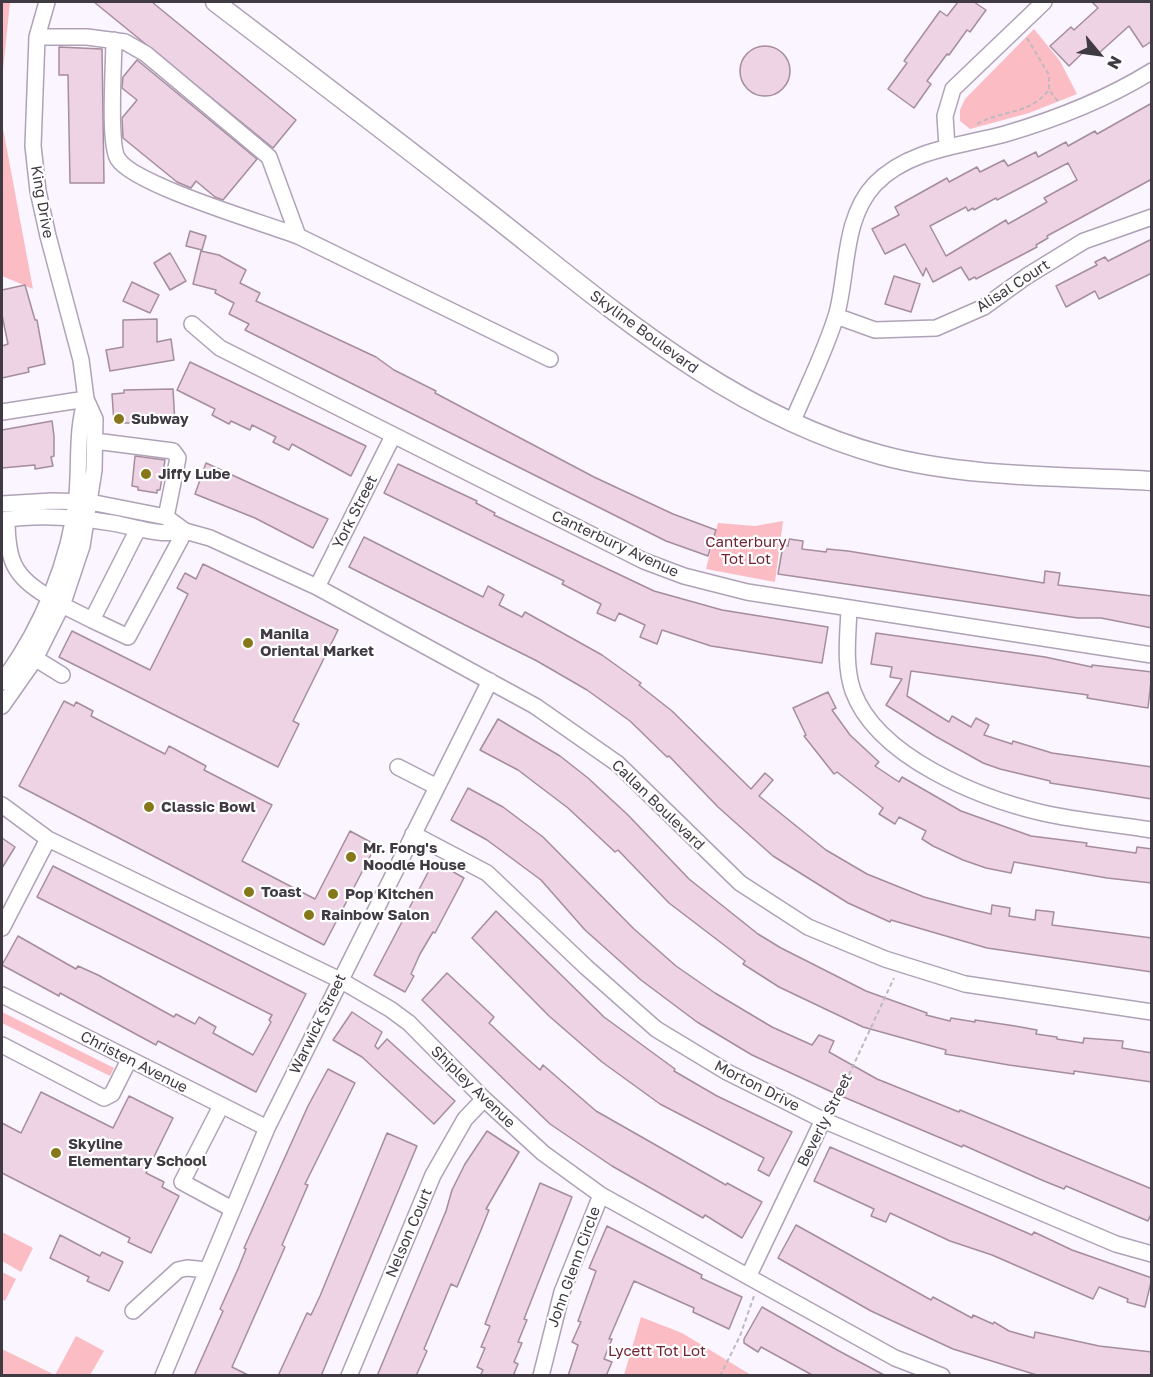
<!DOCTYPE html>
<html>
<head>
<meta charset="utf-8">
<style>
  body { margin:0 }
  #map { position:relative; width:1153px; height:1377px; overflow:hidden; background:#faf5fe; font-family:"Golos Text",sans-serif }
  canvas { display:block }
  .frame { position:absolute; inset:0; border:3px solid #403a43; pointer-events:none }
  .north { position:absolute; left:1069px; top:24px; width:60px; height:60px; -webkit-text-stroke:4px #fff; paint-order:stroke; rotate:119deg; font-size:16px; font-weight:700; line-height:24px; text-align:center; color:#403a43 }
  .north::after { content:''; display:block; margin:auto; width:21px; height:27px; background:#403a43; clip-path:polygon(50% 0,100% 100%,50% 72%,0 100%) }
</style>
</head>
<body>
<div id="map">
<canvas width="1153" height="1377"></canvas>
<div class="frame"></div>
<div class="north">N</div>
</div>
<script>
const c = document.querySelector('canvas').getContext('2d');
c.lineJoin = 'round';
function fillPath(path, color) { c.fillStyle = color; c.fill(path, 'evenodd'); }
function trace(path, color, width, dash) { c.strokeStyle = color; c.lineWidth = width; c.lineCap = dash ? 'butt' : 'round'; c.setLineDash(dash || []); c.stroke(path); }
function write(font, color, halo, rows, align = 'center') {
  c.font = font + ' "Golos Text",sans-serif'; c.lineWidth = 4.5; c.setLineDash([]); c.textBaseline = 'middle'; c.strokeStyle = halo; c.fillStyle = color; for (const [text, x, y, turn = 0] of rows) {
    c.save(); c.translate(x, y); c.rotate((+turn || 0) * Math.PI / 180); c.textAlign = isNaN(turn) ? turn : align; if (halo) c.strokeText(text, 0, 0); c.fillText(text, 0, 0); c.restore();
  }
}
const green = new Path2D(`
  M2 2H10L2 80Z
  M1034 29 1060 61 1077 94 1029 113 970 129 960 121V110L965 99Z
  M2 123 33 289 2 276Z
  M783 521 775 582 706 569 718 523 755 526Z
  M2 1012 114 1068 110 1076 2 1023Z
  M2 1232 33 1248 21 1272 2 1261Z
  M2 1272 16 1279 5 1301 2 1299Z
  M641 1317 682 1333 751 1375H624Z
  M76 1336 104 1351 90 1375H2V1349L55 1375Z`);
const building = new Path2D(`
  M94 2H152L296 120 273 148Z
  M958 2H974L986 10 970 32 967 30 949 55 947 54 927 81 931 84 914 108 888 89 907 63 904 61 940 11 947 16Z
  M1092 2H1152V41L1143 47 1129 26 1099 53 1091 45 1069 66 1050 46 1071 27 1074 30 1098 8Z
  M740 71a25 25 0 1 1 50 0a25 25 0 1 1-50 0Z
  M59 47 102 49 104 183H70L68 75H59Z
  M137 60 257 159 223 200 215 197 196 181 191 188 177 182 123 138 122 118 137 100 122 88 123 77Z
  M1152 103V179L1047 236 1048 238 1036 245 1037 247 976 279 975 277 969 280 961 267 933 282 926 268 923 276 905 244 885 254 872 229 899 215 895 207 947 178 949 182 977 167 980 172 1004 160 1008 166 1036 152 1038 157 1066 142 1068 146 1095 131 1097 134ZM1068 163 1077 180 1044 198 1047 202 1008 224 1006 220 946 256 930 226 966 207 968 211 973 208 974 210 996 198 997 200Z
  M190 231 206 236 202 250 186 246Z
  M1152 239V273L1099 299 1095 291 1066 307 1056 286 1097 265 1095 262 1105 257 1108 261Z
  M201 251 219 255 246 270 240 283 260 293 256 301 376 357 394 370 436 391 435 393 594 477 673 514 716 530 708 556 666 541 245 330 249 324 229 314 234 303 215 293 216 290 193 284Z
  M170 253 186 281 170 290 154 263Z
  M894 276 920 284 911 312 885 304Z
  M132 282 159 295 150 313 123 301Z
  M25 285 35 320H37L45 364 28 368 29 372 2 378V346L8 344 2 315V290Z
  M157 319V342L171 339 174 360 110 371 106 350 123 347V320Z
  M190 362 366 446 351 476 292 444 289 450 273 442 276 437 252 425 250 430 231 421 229 424 212 415 215 409 177 390Z
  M173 389 175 424 138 416 129 423H114L112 394 124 393V390Z
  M52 421 54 436V456L51 457 53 466 35 469V465L2 468V430Z
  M135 456 165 460 160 490H157V493L138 490V487L132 486Z
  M206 463 328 519 313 548 255 518 195 494Z
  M398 464 477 501 476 503 495 513 494 515 654 591 722 610 828 627 822 663 711 646 662 630 657 644 640 637 645 625 619 613 615 621 597 613 601 604 562 584 564 581 384 493Z
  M364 537 483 597 488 586 504 595 499 605 522 617 525 612 602 655 641 683 639 685 672 711 751 789 765 773 773 780 759 796 826 850 867 874 924 897 965 908 991 914 992 905 1010 908 1009 916 1035 920 1036 910 1054 912 1052 925 1152 938V972L987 948 891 920 890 922 848 903 773 856 718 807 669 756 667 757 630 721 587 690 537 661 349 567Z
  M789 539 803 541 802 549 826 552 827 549 848 551 1044 583 1045 571 1060 573 1058 585 1152 596V628L1101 618H1078L778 574 783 545 788 546Z
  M203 564 338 630 293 721 299 724 278 767 59 657 72 631 150 670 188 594 177 588 185 573 196 579Z
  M876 633 1045 657 1092 667V665L1152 672 1148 708 1087 698 1088 695 911 671 907 696 949 722 952 716 971 727 976 718 989 725 984 735 1012 744 1013 741 1052 753 1152 767V799L1050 783V781L1000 769 983 763 935 736 886 705 902 679 890 677 892 667 871 664Z
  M828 692 836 708 832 710 850 735 879 762 875 766 899 782 902 777 961 811 1031 836 1087 843 1086 846 1136 853 1137 847 1152 849V883L1107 878 1014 862 1011 873 986 868 963 860 933 846 922 839 926 831 899 817 895 824 879 814 883 808 837 772 834 774 804 736 806 735 793 708Z
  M64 701 74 706 76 702 93 711 91 716 165 754 169 746 206 766 204 770 272 805 242 861 315 899 350 831 376 845 324 945 19 786Z
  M498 719 560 756 588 778 628 815 689 879 758 934 781 948 866 991 927 1013 926 1015 950 1021 951 1018 975 1022V1020L1015 1026 1037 1030 1036 1034 1057 1037V1039L1083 1043 1084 1038 1123 1041 1122 1048 1152 1053V1082L1074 1071V1074L1009 1065 945 1054 946 1050 863 1027 779 987 743 964 745 961 669 903 618 850 615 852 568 808 518 770 480 750Z
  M468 788 503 807 543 837 634 929 676 966 715 993 772 1027 812 1045 819 1035 834 1041 829 1052 877 1079 959 1112 960 1110 1152 1189V1212L1148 1221 1066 1186 1064 1189 1044 1181 963 1145 962 1147 834 1093 752 1055 697 1022 641 980 585 930 541 880 487 840 451 820Z
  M2 838 15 847 2 868Z
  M434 861 464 878 435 933 433 932 420 954 411 974 414 976 405 992 374 975Z
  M53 866 306 994 256 1092 158 1041 156 1045 60 993 59 996 2 965 18 936 76 969 78 966 98 975 174 1017 176 1014 195 1024 199 1017 216 1027 213 1033 253 1055 271 1022 269 1020 272 1015 37 897Z
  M496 911 604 1017 675 1069 674 1071 717 1096 792 1132 769 1176 758 1170 764 1158 660 1104 602 1062 549 1016 472 938Z
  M447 973 494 1017 489 1023 521 1053 540 1070 543 1065 596 1111 726 1185 727 1183 762 1202 742 1238 705 1215 703 1218 612 1166 550 1124 422 1000Z
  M352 1012 382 1032 375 1046 378 1049 387 1039 455 1101 434 1124 362 1057 333 1040Z
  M328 1069 355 1083 305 1184 308 1185 282 1245 285 1247 232 1367 250 1376H194L223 1311 220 1309 238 1269 246 1249 244 1248 308 1106Z
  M41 1092 113 1128 129 1096 173 1118 146 1173 164 1182 162 1187 179 1196 151 1253 128 1242 130 1238 2 1173V1123L21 1133Z
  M487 1131 519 1152 486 1209 489 1210 481 1230 457 1287 451 1284 424 1349 427 1351 416 1376H377L446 1211 452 1190 465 1164Z
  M387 1133 417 1146 321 1376H278L307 1313 311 1315 320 1296Z
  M830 1147 1032 1235 1034 1232 1072 1250 1152 1278 1145 1307 1127 1302 1128 1299 1099 1287 1093 1299 992 1255 950 1241 890 1213 886 1222 871 1216 874 1209 814 1181Z
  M540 1183 572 1197 524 1319 527 1320 518 1342 522 1343 514 1362 518 1364 513 1376H480L483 1370 477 1367 485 1348 481 1347 490 1326 485 1324Z
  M796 1225 931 1300 933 1297 972 1318 973 1315 993 1324 994 1322 1009 1331 1034 1338 1035 1332 1099 1346 1152 1352V1376H1040L953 1349 871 1311 778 1258Z
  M607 1226 702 1275 701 1278 742 1297 729 1329 693 1312 694 1308 634 1281 609 1339H612L604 1359 612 1362 606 1376H568L578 1345 572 1342 581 1322 578 1321 596 1271 589 1268Z
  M60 1235 100 1256 102 1252 123 1262 109 1291 87 1281 89 1277 50 1258Z
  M762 1307 839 1351 886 1376H814L761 1347 758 1352 744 1343V1339Z`);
const path = new Path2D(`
  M1027 38 1049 75V90L1058 101
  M977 124C1004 109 1027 116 1049 90
  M833 1109 894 978
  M720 1376 740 1336 754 1296`);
const minor = new Path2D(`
  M37 37H87L125 42 146 54 269 157 298 236 550 359
  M114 40C114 63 108 144 118 159 134 185 264 223 298 236
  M947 147 945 116 953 89 1044 2
  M836 316 875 330 936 328 984 307 1027 276 1084 241 1152 217
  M192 324 220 348 644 561 684 576 747 592 1152 655
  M2 412 86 399
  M792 423C807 387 826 350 837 313 848 271 843 218 875 184 909 149 961 146 1005 134 1056 119 1107 99 1152 71
  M95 441 173 451 178 458 166 517
  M2 504 52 501 90 502 166 517 185 531 210 538 317 587 535 706 618 764 740 883 808 927 885 959 965 984 1152 1012
  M7 519C7 559 13 577 49 597
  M2 520C37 514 77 517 112 523 141 528 155 536 185 531
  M138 529 92 620 128 637 185 531
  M317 587 393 436
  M62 605 92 620
  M849 609C848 636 844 665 853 691 877 757 979 798 1043 813 1078 821 1116 824 1152 830
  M28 654 62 675
  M2 682C41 630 70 561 77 495 80 463 76 430 86 399
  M2 706 35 659 63 603 82 546 94 470 95 419 86 399 81 360 48 236 38 191 33 146 37 37 47 2
  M398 767 437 787
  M2 805 48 839 340 980 390 1009 409 1023 484 1099 543 1153 601 1195 895 1358 942 1376
  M413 834 487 873 586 967 656 1029 727 1072 823 1120 1116 1244 1152 1254
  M2 928 48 839
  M2 995 267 1128
  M2 1045 104 1098 112 1094 129 1060
  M221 1106 182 1182 232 1209
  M749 1275 823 1120
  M133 1311 178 1270 187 1268 207 1270
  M163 1376 267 1128 490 681
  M349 1376 433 1175 465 1119 484 1099
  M541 1376 562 1292 601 1195`);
const major = new Path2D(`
  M215 2C303 69 391 136 478 204 604 302 724 412 881 455 966 478 1064 476 1152 481`);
const markers = [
  [119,419,6,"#86771b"],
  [146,474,6,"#86771b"],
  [248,643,6,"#86771b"],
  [149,807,6,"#86771b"],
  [351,857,6,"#86771b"],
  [249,892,6,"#86771b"],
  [333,894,6,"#86771b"],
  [309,915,6,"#86771b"],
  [56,1153,6,"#86771b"]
];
const streetNames = [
  ["King Drive",42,202,80],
  ["Alisal Court",1013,286,-33],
  ["Skyline Boulevard",644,332,36],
  ["York Street",355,512,-63],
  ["Canterbury Avenue",615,544,25],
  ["Callan Boulevard",658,805,44],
  ["Warwick Street",318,1024,-64],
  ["Christen Avenue",134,1062,27],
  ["Morton Drive",757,1086,27],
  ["Shipley Avenue",473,1087,44],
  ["Beverly Street",825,1120,-63],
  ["Nelson Court",409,1233,-67],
  ["John Glenn Circle",574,1267,-70]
];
const poiNames = [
  ["Subway",131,419],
  ["Jiffy Lube",158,474],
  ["Manila",260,634],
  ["Oriental Market",260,651],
  ["Classic Bowl",161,807],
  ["Mr. Fong's",363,848],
  ["Noodle House",363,865],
  ["Toast",261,892],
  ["Pop Kitchen",345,894],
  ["Rainbow Salon",321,915],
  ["Skyline",68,1144],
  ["Elementary School",68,1161]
];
const parkNames = [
  ["Canterbury",746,542],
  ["Tot Lot",746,559],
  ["Lycett Tot Lot",657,1351]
];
fillPath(green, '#fbbcc3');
fillPath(building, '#edd3e3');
trace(building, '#a58d9c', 1.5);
trace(minor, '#afa2b8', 18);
trace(major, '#afa2b8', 21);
trace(path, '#bdb8c1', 2, [4.5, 3]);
trace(minor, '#fff', 15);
trace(major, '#fff', 18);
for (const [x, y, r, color] of markers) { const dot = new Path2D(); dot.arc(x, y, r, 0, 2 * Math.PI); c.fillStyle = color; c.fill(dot); trace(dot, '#fff', 2); }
write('15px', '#403a43', '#fff', streetNames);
write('bold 15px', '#403a43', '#fff', poiNames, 'left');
write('15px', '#712435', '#fff', parkNames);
</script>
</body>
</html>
